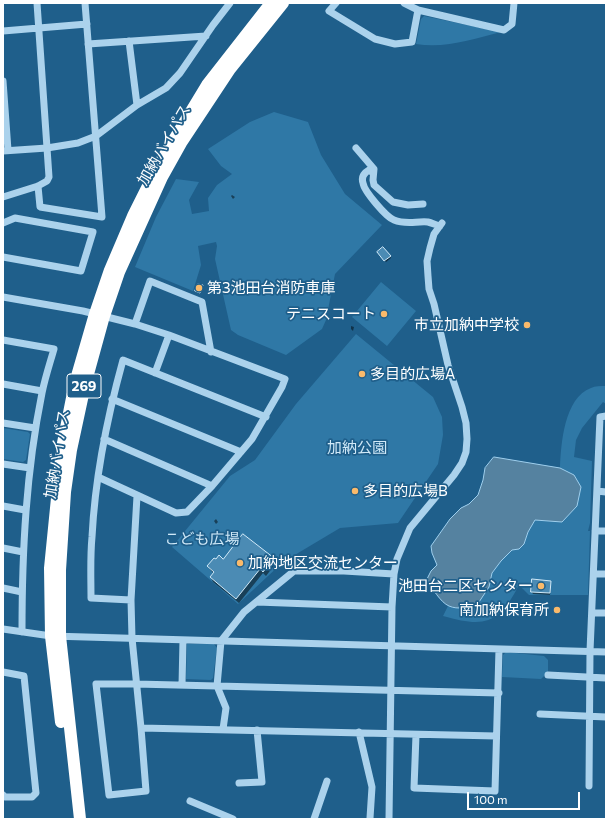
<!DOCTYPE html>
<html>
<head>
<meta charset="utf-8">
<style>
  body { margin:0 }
  #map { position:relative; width:609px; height:822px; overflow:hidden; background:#1f5f8b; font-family:Commissioner,sans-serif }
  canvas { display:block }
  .frame { position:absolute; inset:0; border:4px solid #fff; pointer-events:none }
  .scale { position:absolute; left:467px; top:792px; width:113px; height:18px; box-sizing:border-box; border:2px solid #fff; border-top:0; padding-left:5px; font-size:12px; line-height:14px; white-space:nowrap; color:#fff; -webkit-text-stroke:3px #1f5f8b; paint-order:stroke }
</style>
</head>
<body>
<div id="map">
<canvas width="609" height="822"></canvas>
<div class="frame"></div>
<div class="scale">100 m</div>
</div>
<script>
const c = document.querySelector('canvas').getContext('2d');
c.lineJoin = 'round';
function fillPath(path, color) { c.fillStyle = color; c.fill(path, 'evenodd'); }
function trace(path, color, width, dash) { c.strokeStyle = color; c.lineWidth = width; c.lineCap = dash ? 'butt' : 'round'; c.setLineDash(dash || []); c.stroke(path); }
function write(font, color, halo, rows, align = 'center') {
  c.font = font + ' Commissioner,"Noto Sans JP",sans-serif'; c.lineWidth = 3.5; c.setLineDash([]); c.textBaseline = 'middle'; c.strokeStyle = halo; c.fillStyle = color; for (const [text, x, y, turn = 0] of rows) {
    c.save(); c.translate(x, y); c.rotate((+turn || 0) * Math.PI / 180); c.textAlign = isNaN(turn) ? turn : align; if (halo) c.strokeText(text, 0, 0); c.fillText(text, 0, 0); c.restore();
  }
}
const green = new Path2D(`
  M424 16 501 32C473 39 445 49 416 44L421 19Z
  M274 112 308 122 321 155 345 194 382 225 335 274 326 320 322 329 286 355 238 335 231 330 215 259 217 246 216 242 198 246 201 265 193 291 135 267 156 217 176 179 199 182 189 200 192 214 209 211 208 198 217 185 232 174 221 166 208 149 250 122Z
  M381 282 416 311 387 346 352 317Z
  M356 334 433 397 442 417 443 435 438 464 398 523 340 528 283 562 238 604 172 547 230 476 255 460 296 404Z
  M606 386V404L603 402 582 428 576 440 574 457 592 461 590 523 588 531H590L588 595H529L519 585C499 624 485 628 443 616L448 606 462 608 489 587 492 573 501 561 512 549H519L523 544 528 532 535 519 545 521 574 475 560 468C561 444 564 398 591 388 595 386 601 386 606 386Z
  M3 428 28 432 30 434 26 460 23 462 3 459Z
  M187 644H214L217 648 213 678 211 680 186 679Z
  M506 652 544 656 548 660V672L541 679 502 677 503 655Z`);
const water = new Path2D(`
  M494 457 560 468 574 475 581 487 577 506 562 522 535 520 528 532 524 544 519 549 512 550 501 561 492 573 489 587 477 605C468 607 458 610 449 606 441 603 431 587 427 579L431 571 437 565 432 553 431 546 450 519 461 508 469 504 478 495 483 480 485 468Z`);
const shadow = new Path2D(`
  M232 195 235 197 233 199 231 196Z
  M379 254 390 256 391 258 386 262Z
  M351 326 354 327 353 331 351 329Z
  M216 519 218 522 216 524 214 521Z
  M273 559 276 563 266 576 263 573 239 603 213 582 211 578 214 574 208 567 223 561Z
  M550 582 551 584 550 595 533 594 532 592Z`);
const building = new Path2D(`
  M383 247 391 256 384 261 377 252Z
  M198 284 203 285 200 293 195 291Z
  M243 534 274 558 263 572 260 569 236 599 210 577 214 572 207 566 214 558 216 559 219 555 223 559Z
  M532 579 551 581 550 593 531 592Z`);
const minor = new Path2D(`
  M336 3 329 11 375 39 395 44 412 42 418 10
  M404 3 418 10 504 30 512 24 514 3
  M3 31 87 24
  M129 41 137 105
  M88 44 206 36
  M3 81 8 150
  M356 148 374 169 373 180 374 185 393 202 408 205 423 204
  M3 151 47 148 78 143 96 136 137 105 166 88 180 73 213 25 230 3
  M373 173 369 170C364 173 361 177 363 183 364 191 386 217 394 220 406 225 416 221 428 222 432 223 436 225 440 226
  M38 186 40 207 102 217 85 3
  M3 197 38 186 47 181 49 177 37 3
  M3 223 15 218 93 232 81 271 3 257
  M3 297 83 311 135 324 169 335 285 379 282 387 252 439 212 486 187 512 176 513 98 477
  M135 324 150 281 202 302 211 352
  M3 340 54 349C50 363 45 378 42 393 26 472 22 551 22 632
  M155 373 169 335
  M3 384 42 391
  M112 399 241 452
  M3 423 35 428
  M104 439 212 486
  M3 464 30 468
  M597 491 606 492
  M137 496 131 600 132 638 141 728 146 791 109 795 96 684H136L499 693
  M3 506 25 510
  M595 531H606
  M3 548 23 552
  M594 574H606
  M3 588 22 592
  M131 600 91 598C91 578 90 558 92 537 95 477 107 418 123 360L266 417
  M257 602 392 607
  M592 613H606
  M3 629 51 636 606 652
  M3 672 24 676 36 793 32 797H5L3 795
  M548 675 606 678
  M182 685 183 640
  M540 714 606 717
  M141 728 496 736
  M223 729 226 708 217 686 221 641 244 612 294 571H344L394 574
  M359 732 372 787 370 818
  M416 735 414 788 495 791 499 649
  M239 783 262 782 257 730
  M589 786 590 651 600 417 606 416
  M190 801 233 819
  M314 819 327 781
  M389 819 392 607 394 574 397 559 410 528 454 475 462 463 466 452 467 439 466 423 462 407 448 365 434 304 429 289 428 276 427 261 430 248 434 234 442 223`);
const highway = new Path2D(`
  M61 722 51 636 50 568 62 448 75 383 95 314 110 270 133 216 158 166 207 85 271 3
  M80 819 60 636V570L65 492 71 450 85 385 104 316 119 272 162 177 181 143 230 69 283 3`);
const markers = [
  [199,288,4,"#faba6b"],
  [384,314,4,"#faba6b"],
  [527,325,4,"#faba6b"],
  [362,374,4,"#faba6b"],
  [355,491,4,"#faba6b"],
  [240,563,4,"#faba6b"],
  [541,586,4,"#faba6b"],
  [557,610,4,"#faba6b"]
];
const shields = [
  [84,386,34]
];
const shieldNames = [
  ["269",84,386]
];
const streetNames = [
  ["加納バイパス",164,145,-60],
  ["加納バイパス",57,454,-81]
];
const poiNames = [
  ["第3池田台消防車庫",207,288],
  ["テニスコート",376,314,"right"],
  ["市立加納中学校",519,325,"right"],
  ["多目的広場A",370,374],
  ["多目的広場B",363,491],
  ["加納地区交流センター",248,563],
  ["池田台二区センター",533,586,"right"],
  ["南加納保育所",549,610,"right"]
];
const parkNames = [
  ["加納公園",357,448],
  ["こども広場",202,539]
];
fillPath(green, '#2f78a6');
fillPath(water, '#5582a0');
trace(water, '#9fcfed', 1);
fillPath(shadow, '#0007');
fillPath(building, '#4b8bb4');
trace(building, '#d0e9f8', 1);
trace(minor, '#abd2ec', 7);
trace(highway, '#fff', 12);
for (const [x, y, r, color] of markers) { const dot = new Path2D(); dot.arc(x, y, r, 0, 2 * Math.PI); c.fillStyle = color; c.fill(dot); trace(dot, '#1f5f8b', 1.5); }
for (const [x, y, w] of shields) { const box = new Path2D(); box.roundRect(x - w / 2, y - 12, w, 24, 3); c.fillStyle = '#1f5f8b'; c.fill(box); trace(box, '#fff', 1); }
write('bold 14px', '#fff', null, shieldNames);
write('15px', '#fff', '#1f5f8b', streetNames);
write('15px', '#fff', '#1f5f8b', poiNames, 'left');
write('15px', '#d0e9f8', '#1f5f8b', parkNames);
</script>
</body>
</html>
